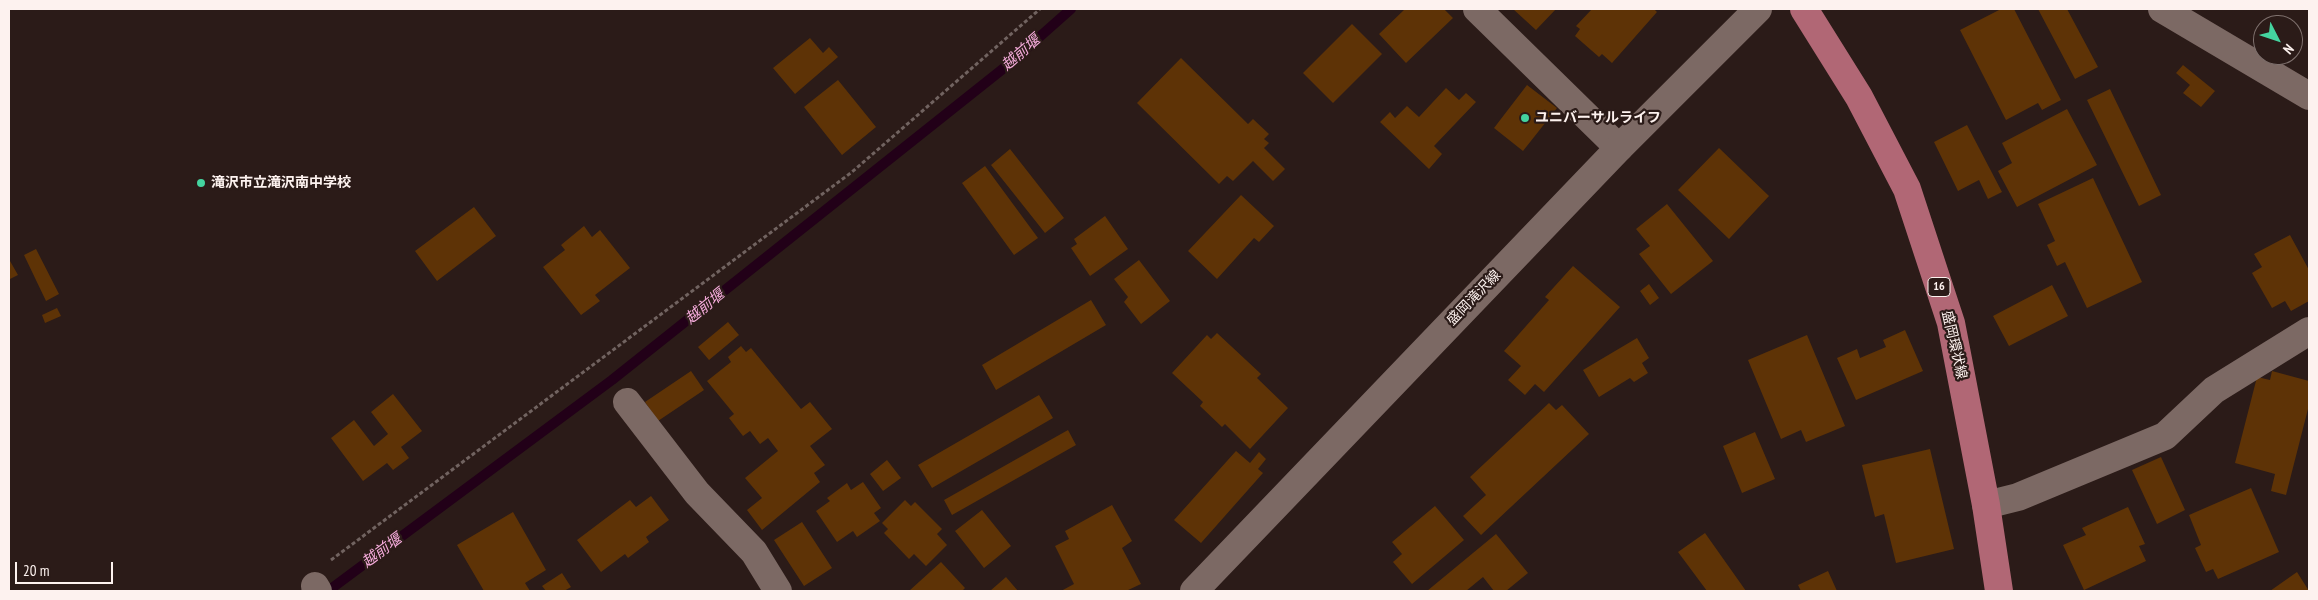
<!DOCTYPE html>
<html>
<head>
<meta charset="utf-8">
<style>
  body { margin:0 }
  #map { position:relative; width:2318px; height:600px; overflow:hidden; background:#2b1b18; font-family:"PT Sans Narrow",sans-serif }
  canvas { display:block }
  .frame { position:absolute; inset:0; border:10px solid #fdf2ef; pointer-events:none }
  .north { position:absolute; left:2253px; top:15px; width:50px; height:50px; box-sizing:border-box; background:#2b1b18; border:1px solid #7f716e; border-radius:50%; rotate:131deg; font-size:14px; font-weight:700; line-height:20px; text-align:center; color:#fdf2ef }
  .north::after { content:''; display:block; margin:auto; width:18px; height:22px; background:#44d49f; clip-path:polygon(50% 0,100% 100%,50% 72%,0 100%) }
  .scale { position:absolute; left:15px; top:562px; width:98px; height:22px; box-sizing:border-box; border:2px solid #fdf2ef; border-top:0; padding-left:6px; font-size:15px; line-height:18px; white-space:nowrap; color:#fdf2ef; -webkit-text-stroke:4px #2b1b18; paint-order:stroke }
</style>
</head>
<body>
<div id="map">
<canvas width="2318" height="600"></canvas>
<div class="frame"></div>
<div class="north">N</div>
<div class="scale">20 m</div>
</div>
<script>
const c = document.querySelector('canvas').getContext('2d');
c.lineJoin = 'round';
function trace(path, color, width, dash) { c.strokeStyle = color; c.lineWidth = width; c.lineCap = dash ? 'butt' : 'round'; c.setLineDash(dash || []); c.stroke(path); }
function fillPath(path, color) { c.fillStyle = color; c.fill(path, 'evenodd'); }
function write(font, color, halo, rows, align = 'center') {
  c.font = font + ' "PT Sans Narrow","Noto Sans JP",sans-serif'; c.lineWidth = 4.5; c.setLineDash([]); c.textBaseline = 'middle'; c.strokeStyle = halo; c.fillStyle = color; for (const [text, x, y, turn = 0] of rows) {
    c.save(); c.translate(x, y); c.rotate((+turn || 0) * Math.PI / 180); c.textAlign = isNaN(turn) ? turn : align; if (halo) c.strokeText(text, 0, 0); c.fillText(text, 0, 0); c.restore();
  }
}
const stream = new Path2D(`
  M328 591 612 380 1009 64 1071 9`);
const building = new Path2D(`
  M1405 9H1444L1453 18 1406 63 1379 34Z
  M1513 9H1556L1536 30Z
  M1592 9H1654L1657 12 1612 63 1602 54 1599 57 1575 36 1580 29 1576 26Z
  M2001 9H2014L2061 100 2042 110 2038 103 2006 120 1960 30Z
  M2038 9H2067L2098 67 2075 79Z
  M1352 24 1382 54 1333 103 1303 73Z
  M810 38 823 53 829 47 838 57 795 94 773 68Z
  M1181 58 1248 124 1253 119 1269 134 1264 139 1269 143 1264 148 1285 169 1273 181 1253 161 1233 181 1227 176 1219 184 1137 103Z
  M2183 65 2215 91 2201 107 2183 93 2190 85 2176 73Z
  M838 80 876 127 842 155 804 107Z
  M1527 85 1557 108 1523 151 1494 128Z
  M1446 88 1459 100 1466 93 1476 102 1434 146 1442 154 1429 169 1380 122 1390 112 1395 118 1407 106 1419 117Z
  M2110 89 2161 195 2139 206 2087 100Z
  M2067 109 2097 165 2017 207 1998 171 2012 163 2002 143Z
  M1967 125 2002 192 1988 199 1979 180 1958 191 1934 142Z
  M1719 148 1769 196 1729 239 1678 190Z
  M1010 149 1064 218 1045 233 991 165Z
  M985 166 1038 238 1014 255 962 183Z
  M2093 178 2142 282 2087 308 2065 262 2057 266 2047 245 2055 241 2038 204Z
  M1241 195 1274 226 1259 242 1254 238 1217 279 1188 251Z
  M1667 204 1713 261 1671 294 1639 254 1650 246 1636 229Z
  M474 207 496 236 437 281 415 251Z
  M1105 216 1128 249 1090 276 1071 248 1077 244 1074 239Z
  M584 226 592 237 600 230 630 268 595 295 600 301 581 315 543 267 565 250 561 245Z
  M2290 235 2309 270V301L2291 311 2285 301 2272 308 2252 273 2262 267 2254 254Z
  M36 249 59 294 46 301 24 255Z
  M1139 260 1170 301 1141 324 1124 302 1128 297 1114 279Z
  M10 261 18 275 10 279 9 262Z
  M1573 266 1620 307 1544 392 1535 384 1525 395 1508 380 1521 366 1504 351 1549 300 1545 297Z
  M1649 284 1659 298 1650 305 1640 291Z
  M2052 285 2068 316 2009 346 1993 316Z
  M1091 300 1106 325 996 390 982 365Z
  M57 308 61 316 45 323 42 315Z
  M728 322 739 335 709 360 698 347Z
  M1905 330 1923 371 1856 400 1837 358 1857 349 1860 358 1886 347 1883 340Z
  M1217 333 1261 374 1257 378 1288 408 1250 449 1225 424 1222 427 1200 406 1203 402 1172 373 1207 335 1211 339Z
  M1807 335 1845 426 1806 442 1801 430 1781 439 1748 360Z
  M1637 338 1649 358 1642 363 1648 373 1634 382 1630 378 1599 397 1583 370Z
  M741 346 746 352 751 348 801 409 810 402 832 429 810 446 825 465 814 473 820 482 762 530 747 510 762 498 745 478 778 451 768 438 760 444 750 431 743 436 729 418 734 414 707 381 731 362 728 357Z
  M691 371 704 390 658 421 645 402Z
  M2272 371 2309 381V405L2286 495 2271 491 2275 474 2235 463 2257 377 2270 380Z
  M393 394 422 431 401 447 409 458 393 470 387 463 363 481 331 438 354 420 374 446 388 434 371 412Z
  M1039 395 1053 418 932 488 918 465Z
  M1549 403 1556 410 1562 405 1589 434 1481 535 1463 516 1486 495 1470 477Z
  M1068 430 1076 445 952 515 944 500Z
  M1755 432 1775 479 1742 493 1723 446Z
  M1930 449 1954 549 1896 563 1884 514 1875 517 1862 465Z
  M1236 451 1250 463 1259 452 1266 459 1258 469 1263 473 1201 543 1174 520Z
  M2161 457 2185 510 2157 524 2132 470Z
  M887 460 901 478 883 491 870 474Z
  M863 482 881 508 874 513 880 521 857 537 853 531 837 542 816 511 830 501 827 498 847 483 851 490Z
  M2251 488 2279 552 2218 579 2213 569 2206 572 2195 548 2201 545 2189 515Z
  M651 496 669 520 646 537 649 542 628 558 625 554 601 572 577 540 630 500 636 507Z
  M905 500 911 506 915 502 942 529 937 534 947 545 926 566 914 554 909 559 884 533 888 529 882 523Z
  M1112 505 1132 541 1122 548 1141 584 1126 591H1061L1074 584 1055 546 1069 539 1065 531Z
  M1435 506 1464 540 1412 584 1393 562 1402 554 1392 542Z
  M2128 507 2145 544 2139 546 2146 561 2084 590 2063 545 2086 535 2082 528Z
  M982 510 1011 546 984 568 955 531Z
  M513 512 546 570 525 583 530 591H484L457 545Z
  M802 522 832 568 804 586 774 540Z
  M1705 533 1746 591H1707L1678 552Z
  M1496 534 1528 573 1506 591H1494L1483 577 1466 591H1427Z
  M941 562 965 588 962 591H909Z
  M1828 571 1837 591H1801L1798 585Z
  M2297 572 2309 591H2270Z
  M562 573 571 587 564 591H546L542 586Z
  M1006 577 1018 591H990Z`);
const path = new Path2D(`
  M331 560 852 172 1040 9`);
const minor = new Path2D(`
  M1477 9 1619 148
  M627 402 697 493 754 552 778 591
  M1986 505 2018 497 2165 436 2214 390 2309 331
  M315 586 318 591`);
const tertiary = new Path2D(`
  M2162 9 2309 96`);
const secondary = new Path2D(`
  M1194 591 1619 148 1758 9`);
const primary = new Path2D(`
  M1804 9 1859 97 1907 189 1951 323 1986 505 1999 591`);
const markers = [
  [1525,118,5,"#44d49f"],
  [201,183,5,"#44d49f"]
];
const shields = [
  [1939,287,22]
];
const shieldNames = [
  ["16",1939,287]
];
const poiNames = [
  ["ユニバーサルライフ",1535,118],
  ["滝沢市立滝沢南中学校",211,183]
];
const streetNames = [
  ["盛岡滝沢線",1474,298,-46],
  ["盛岡環状線",1954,345,77]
];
const waterNames = [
  ["越前堰",1021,53,-41],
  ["越前堰",705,307,-39],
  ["越前堰",382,551,-37]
];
trace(stream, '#220018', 10);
fillPath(building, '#5e3306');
trace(path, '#716360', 3, [4, 2.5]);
trace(minor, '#7c6964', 28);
trace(tertiary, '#7c6964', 28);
trace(secondary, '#7c6964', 28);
trace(primary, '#b16775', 28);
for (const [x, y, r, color] of markers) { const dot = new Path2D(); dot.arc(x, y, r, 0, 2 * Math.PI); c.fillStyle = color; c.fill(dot); trace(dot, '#2b1b18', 2); }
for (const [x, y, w] of shields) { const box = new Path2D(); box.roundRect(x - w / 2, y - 9.5, w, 19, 4); c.fillStyle = '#2b1b18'; c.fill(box); trace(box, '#fdf2ef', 1); }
write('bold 12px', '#fdf2ef', null, shieldNames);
write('bold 14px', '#fdf2ef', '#2b1b18', poiNames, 'left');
write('14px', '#fdf2ef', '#2b1b18', streetNames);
write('italic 15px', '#f6acdc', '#2b1b18', waterNames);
</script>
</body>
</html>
